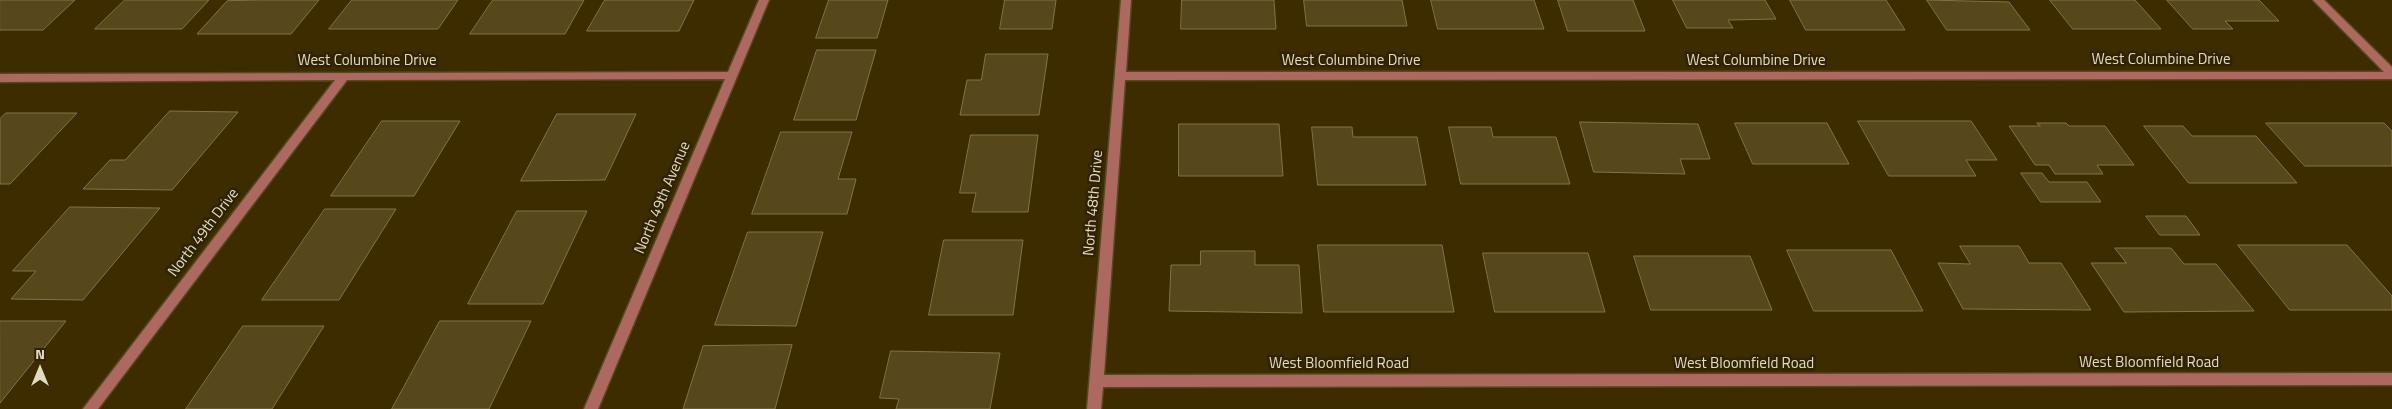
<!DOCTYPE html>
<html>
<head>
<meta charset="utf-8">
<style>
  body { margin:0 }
  #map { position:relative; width:2392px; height:409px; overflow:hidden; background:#3c2c00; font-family:"Titillium Web",sans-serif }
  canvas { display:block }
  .north { position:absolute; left:15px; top:344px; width:50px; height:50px; -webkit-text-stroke:4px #2f2303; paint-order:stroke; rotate:0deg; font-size:14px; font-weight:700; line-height:20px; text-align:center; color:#e3dac3 }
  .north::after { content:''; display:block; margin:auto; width:18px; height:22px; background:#e3dac3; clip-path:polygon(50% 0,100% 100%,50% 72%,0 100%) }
</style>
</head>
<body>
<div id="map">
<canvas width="2392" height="409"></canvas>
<div class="north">N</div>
</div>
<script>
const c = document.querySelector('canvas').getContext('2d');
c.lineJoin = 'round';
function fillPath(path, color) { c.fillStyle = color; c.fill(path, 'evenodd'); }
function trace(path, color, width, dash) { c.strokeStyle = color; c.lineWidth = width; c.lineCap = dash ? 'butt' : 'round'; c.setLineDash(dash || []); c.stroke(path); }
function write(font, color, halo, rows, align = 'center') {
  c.font = font + ' "Titillium Web",sans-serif'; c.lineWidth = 5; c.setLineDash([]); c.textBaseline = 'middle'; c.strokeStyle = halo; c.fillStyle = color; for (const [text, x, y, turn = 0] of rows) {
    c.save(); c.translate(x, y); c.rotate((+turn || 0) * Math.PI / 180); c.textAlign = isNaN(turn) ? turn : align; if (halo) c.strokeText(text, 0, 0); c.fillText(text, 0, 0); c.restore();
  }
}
const building = new Path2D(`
  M0 0H75L43 30H0Z
  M125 0H209L182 29H95Z
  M259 0H319L291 34H197L227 1Z
  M352 0H458L438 29H329Z
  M493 0H584L565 34H470Z
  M605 0H694L679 31H587Z
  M829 0H888L877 38H816Z
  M1005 0H1056L1052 29H1000Z
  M1182 0H1274L1276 29H1181Z
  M1304 0H1402L1407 26H1307Z
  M1431 0H1534L1544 29H1438Z
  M1558 0H1633L1645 31H1568Z
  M1673 0H1765L1776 19 1728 20 1733 28H1687Z
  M1790 0H1886L1905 30H1806Z
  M1927 0 2009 2 2030 30H1947Z
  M2050 0H2135L2161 29H2073Z
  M2167 0H2259L2279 21H2225L2233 29H2193Z
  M817 50H876L856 120H794Z
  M986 54H1048L1039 115H960L967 80H981Z
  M170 111 238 112 172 190 83 189 110 160H125Z
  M6 113H77L10 184H0V119Z
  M557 114H636L605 180 521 181Z
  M382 121H460L414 196H331Z
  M1858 121H1971L1997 160H1966L1976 176H1889Z
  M1580 122 1698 124 1710 159H1680L1685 174 1594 172Z
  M1735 123H1827L1849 164H1753Z
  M2037 123H2066L2069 126H2105L2134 165H2097L2103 174H2055L2049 165H2035L2009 126H2040Z
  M2266 123H2384L2392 131V166H2305Z
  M1179 124H1279L1283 176H1179Z
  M2144 126H2183L2192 136H2256L2297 183H2189Z
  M1312 127H1352L1353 137H1417L1426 185H1318Z
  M1449 127H1491L1493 137H1556L1570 184H1461Z
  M781 132H852L838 179H856L847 214H752Z
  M971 135H1038L1028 212H972L976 193H960Z
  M2021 173H2042L2049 182H2087L2101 202H2041Z
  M70 207 160 208 83 300 11 299 36 271H13Z
  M325 209H396L339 300H262Z
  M517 211H587L543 304H468Z
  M2146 216H2186L2200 235H2160Z
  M748 232H823L796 326 715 325Z
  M944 240H1023L1013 315H929Z
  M1318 245H1442L1454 312H1324Z
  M2238 245H2347L2392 296V310H2290Z
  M1960 246H2019L2029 263H2061L2091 310 1963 309 1938 263 1970 264Z
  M2115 248H2171L2184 264H2216L2254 311 2124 312 2091 263H2126Z
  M1787 250H1891L1923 311H1814Z
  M1201 251H1255V265H1299L1302 313 1169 311 1171 265H1200Z
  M1483 253H1588L1605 312H1495Z
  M1634 256H1750L1772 310H1651Z
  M0 321H66L0 403Z
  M440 321H531L489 409H392Z
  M243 326H324L272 409H186Z
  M792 345 775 409H683L703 346Z
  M891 351 1000 353 990 409H896L899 399 880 398Z`);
const minor = new Path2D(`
  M759 0H769L598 409H584L725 79 347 80 98 409H83L335 80 0 82V74L728 72Z
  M1121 0H1131L1126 72H2384L2313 0H2324L2392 67V79L1125 80 1104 375 2392 373V385L1103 387 1101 409H1087Z`);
const streetNames = [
  ["West Columbine Drive",2161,60],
  ["West Columbine Drive",367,61],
  ["West Columbine Drive",1351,61],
  ["West Columbine Drive",1756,61],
  ["North 49th Avenue",663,198,-67],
  ["North 48th Drive",1094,203,-85],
  ["North 49th Drive",204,233,-53],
  ["West Bloomfield Road",2149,363],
  ["West Bloomfield Road",1339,364],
  ["West Bloomfield Road",1744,364]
];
fillPath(building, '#57471d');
trace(building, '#847349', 1);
trace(minor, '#57481f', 3);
fillPath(minor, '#ad695f');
write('15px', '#e3dac3', '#2f2303', streetNames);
</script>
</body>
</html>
